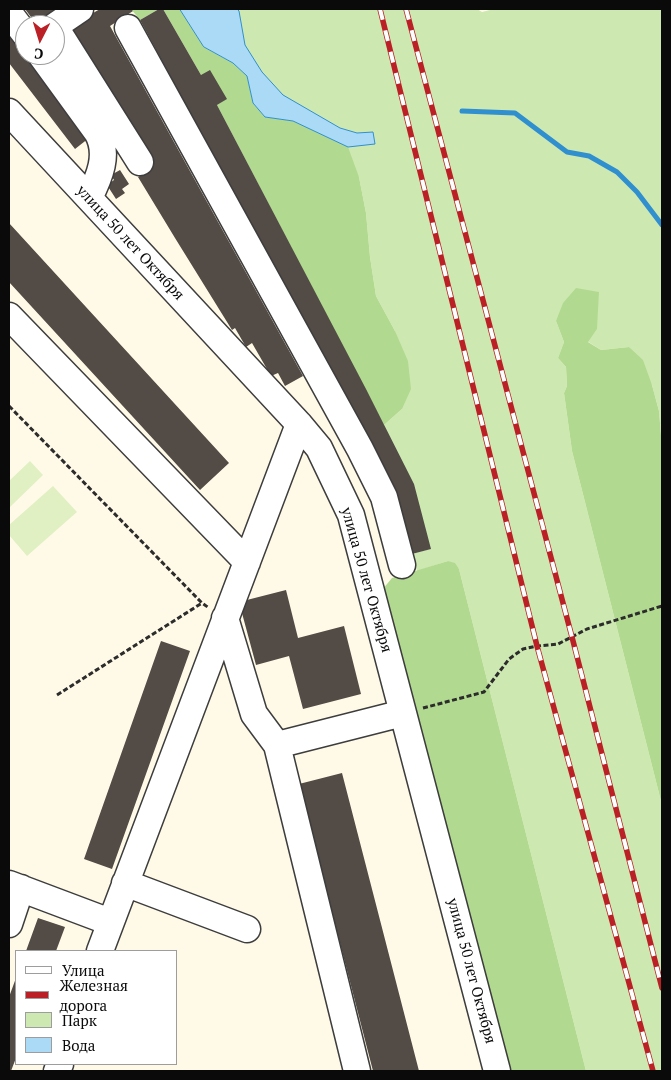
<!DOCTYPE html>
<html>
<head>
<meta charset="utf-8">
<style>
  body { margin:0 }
  #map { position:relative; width:671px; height:1080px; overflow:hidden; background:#fffae7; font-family:"PT Serif",serif }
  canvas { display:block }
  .frame { position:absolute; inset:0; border:10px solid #0a0a0a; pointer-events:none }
  .legend { position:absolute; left:15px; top:950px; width:162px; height:115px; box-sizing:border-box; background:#fff; border:1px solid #9d9d9d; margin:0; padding:6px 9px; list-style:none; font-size:15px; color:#0a0a0a }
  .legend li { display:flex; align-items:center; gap:10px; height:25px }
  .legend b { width:25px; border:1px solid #9d9d9d }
  .north { position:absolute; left:15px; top:15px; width:50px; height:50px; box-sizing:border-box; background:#fff; border:1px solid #9d9d9d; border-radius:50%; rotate:185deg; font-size:14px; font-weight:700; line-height:20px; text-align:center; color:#0a0a0a }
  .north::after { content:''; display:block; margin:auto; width:18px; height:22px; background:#bb2027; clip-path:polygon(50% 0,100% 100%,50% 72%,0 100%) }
</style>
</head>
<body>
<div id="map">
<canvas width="671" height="1080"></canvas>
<div class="frame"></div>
<ul class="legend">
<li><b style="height:6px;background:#fff"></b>Улица</li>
<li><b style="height:6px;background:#bb2027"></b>Железная дорога</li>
<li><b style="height:14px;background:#cde9b1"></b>Парк</li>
<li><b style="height:14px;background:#abdaf7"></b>Вода</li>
</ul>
<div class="north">С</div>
</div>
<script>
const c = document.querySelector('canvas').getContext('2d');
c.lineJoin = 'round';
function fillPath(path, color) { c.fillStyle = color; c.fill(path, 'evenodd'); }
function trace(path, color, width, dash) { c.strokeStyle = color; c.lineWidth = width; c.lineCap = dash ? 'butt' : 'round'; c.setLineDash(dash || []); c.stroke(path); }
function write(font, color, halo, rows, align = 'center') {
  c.font = font + ' "PT Serif",serif'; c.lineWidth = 5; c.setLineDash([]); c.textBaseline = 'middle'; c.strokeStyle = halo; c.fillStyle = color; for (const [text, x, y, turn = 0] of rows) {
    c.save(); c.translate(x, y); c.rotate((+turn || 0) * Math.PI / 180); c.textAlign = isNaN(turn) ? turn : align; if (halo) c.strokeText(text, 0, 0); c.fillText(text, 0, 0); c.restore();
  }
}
const green = new Path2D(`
  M180 9H477L482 12 494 9H662V447L659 411 652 385 629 347 601 350 556 321 564 342 558 358 566 367 567 386 564 393 572 451 662 805V1071H586L459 569 448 561 417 571 412 554 430 549 384 425 402 409 395 331 376 296 370 257 366 213 359 177 293 121 265 117 253 103 247 76Z`);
const forest = new Path2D(`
  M131 9H159L140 20Z
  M163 9H180L204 47 233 63 247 76 253 103 265 117 293 121 348 147 359 177 366 213 370 257 376 296 395 331 408 361 411 389 402 409 384 425 217 105 226 99 201 75Z
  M576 288 599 292 597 329 588 342 601 350 629 347 643 360 652 385 659 411 662 447V805L572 451 564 393 567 386 566 367 558 358 564 342 556 321 563 303Z
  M448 561 455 563 459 569 586 1071H510L382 590 392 578Z`);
const pitch = new Path2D(`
  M30 461 43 475 9 508V481Z
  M53 486 77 512 27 556 9 535V525Z`);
const water = new Path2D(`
  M180 9H237L239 11 245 45 262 72 283 95 340 128 357 133 373 132 375 144 348 147 293 121 265 117 253 103 247 76 233 63 204 47Z`);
const stream = new Path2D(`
  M462 111 515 113 567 152 589 156 617 172 637 192 662 225`);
const building = new Path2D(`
  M25 9H65L43 25H37Z
  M100 9H131L133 11 110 26 303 376 285 386 278 373 271 376 252 343 246 347 235 328 232 330 175 238 138 177 152 169 66 25 88 16Z
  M159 9H163L201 75 210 70 227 99 217 105 366 389 414 484 431 549 412 554 394 491 140 20Z
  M9 33 89 138 75 149 9 63Z
  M120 170 129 184 122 189 125 193 116 199 107 185 114 180 111 175Z
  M9 223 229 463 200 490 9 282Z
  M286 590 298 638 344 626 361 694 303 709 289 656 256 665 239 602Z
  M161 641 190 651 112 869 84 859Z
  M342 773 419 1071H373L299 784Z
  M38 918 65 927 56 951H26Z
  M16 978V1058L11 1071H9V997Z`);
const path = new Path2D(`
  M9 406 202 603 209 608
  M57 695 202 603
  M423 708 484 692 509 659 523 649 537 646 558 644 587 629 662 606`);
const minor = new Path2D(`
  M9 13 25 34
  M55 26 80 9
  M55 27 140 162
  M128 28 360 449 384 497 402 565
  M41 55 97 132C110 154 99 178 89 198
  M9 112 299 424 319 448 351 515 497 1071
  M9 316 247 562
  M225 618 254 714 277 745 357 1071
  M277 745 403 713
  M125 883 247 929
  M9 884 110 922
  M9 924 21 888
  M100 951 299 424
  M57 1071 60 1064`);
const rail = new Path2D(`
  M380 9 537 646 653 1071
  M406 9 572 637 662 988`);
const streetNames = [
  ["улица 50 лет Октября",130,243,47],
  ["улица 50 лет Октября",366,580,74],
  ["улица 50 лет Октября",471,971,75]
];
fillPath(green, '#cde9b1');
fillPath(forest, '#b1da90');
fillPath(pitch, '#e0f0c3');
fillPath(water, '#abdaf7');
trace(water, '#308fcf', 1);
trace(stream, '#308fcf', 5);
fillPath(building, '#524b46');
trace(minor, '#3d3d3d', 29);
trace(path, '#2c2c2c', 3, [5, 2.5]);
trace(minor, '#fff', 26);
trace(rail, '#bb2027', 5.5);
trace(rail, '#fff', 4, [11]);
write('15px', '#0a0a0a', '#fff', streetNames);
</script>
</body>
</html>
